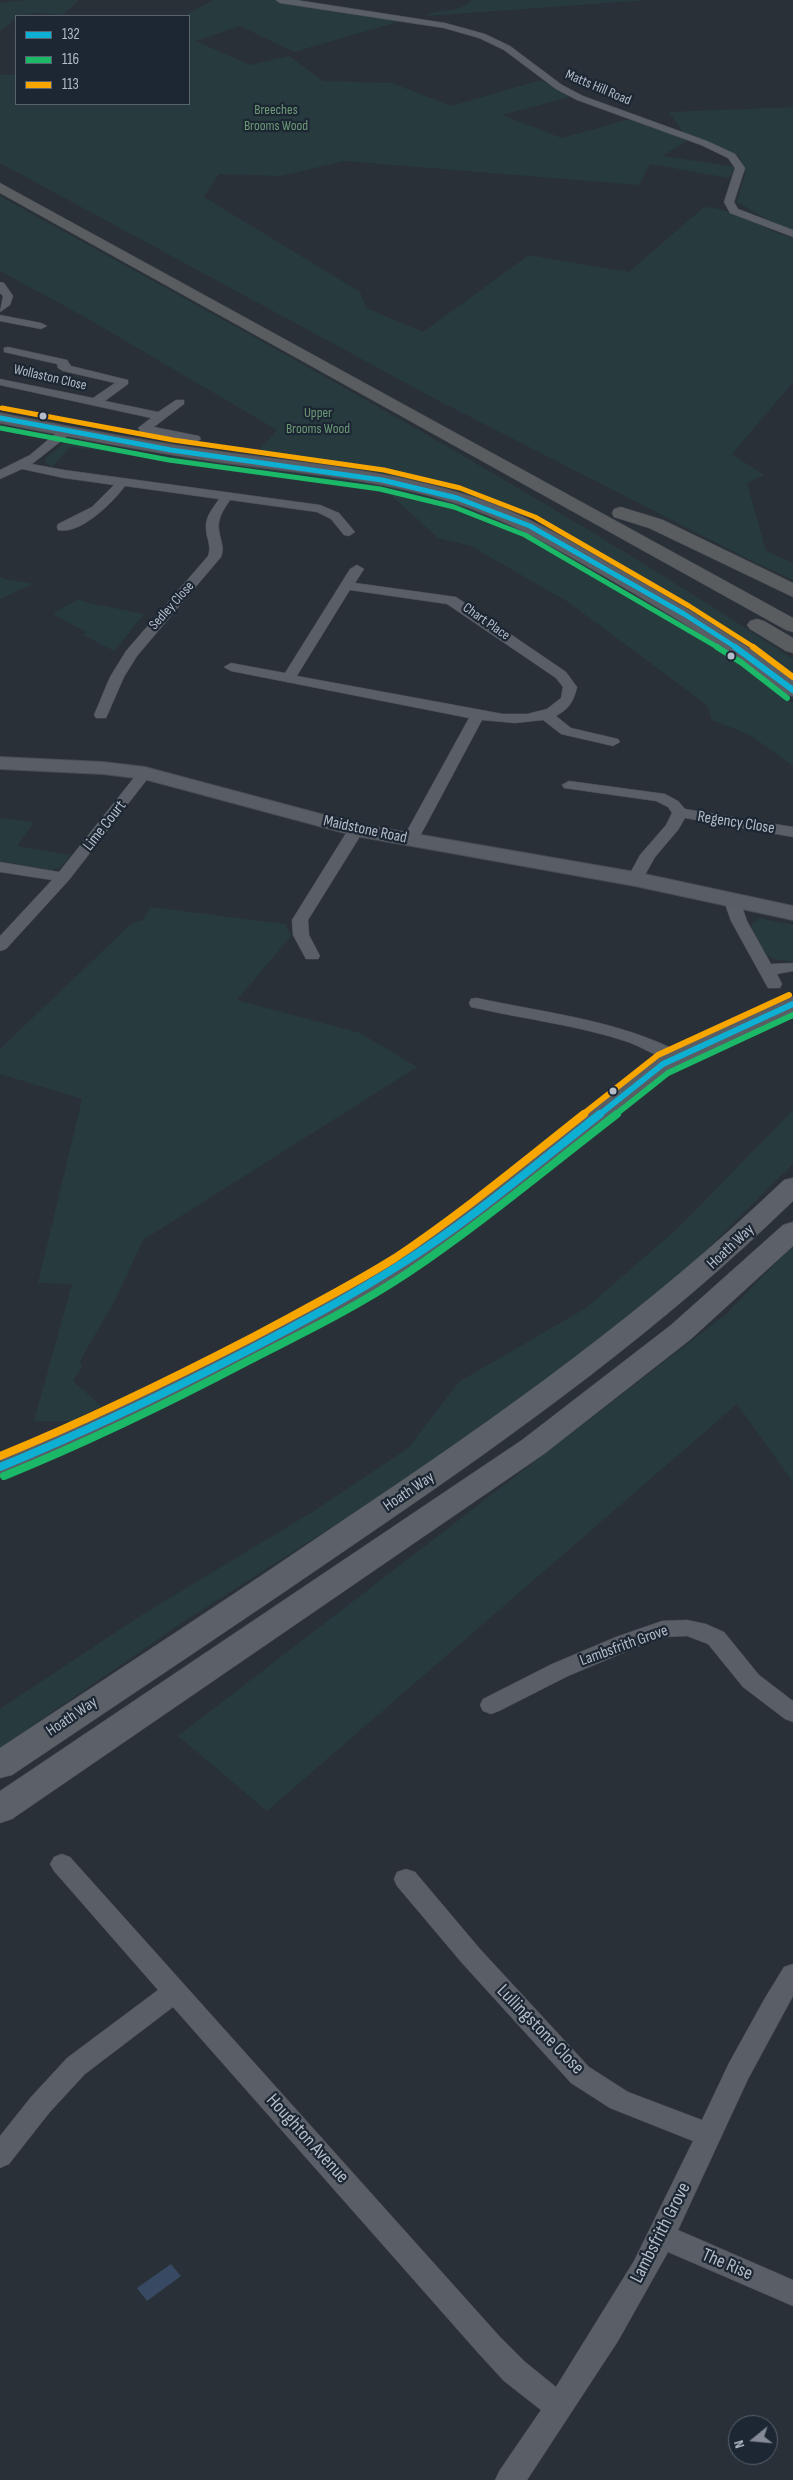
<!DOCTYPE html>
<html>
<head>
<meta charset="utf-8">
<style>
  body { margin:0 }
  #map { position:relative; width:793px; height:2480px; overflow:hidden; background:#2a3038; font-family:"Sofia Sans Condensed",sans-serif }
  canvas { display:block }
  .legend { position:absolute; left:15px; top:15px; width:175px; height:90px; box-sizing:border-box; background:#1d2633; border:1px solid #59626f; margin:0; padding:6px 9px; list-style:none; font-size:15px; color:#b4bcc9 }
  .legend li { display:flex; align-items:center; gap:10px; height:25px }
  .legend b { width:25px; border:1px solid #59626f }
  .north { position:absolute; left:728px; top:2415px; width:50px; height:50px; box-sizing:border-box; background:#1d2633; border:1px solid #59626f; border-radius:50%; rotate:253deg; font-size:14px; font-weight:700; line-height:20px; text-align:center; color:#b4bcc9 }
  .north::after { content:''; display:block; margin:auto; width:18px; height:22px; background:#848b96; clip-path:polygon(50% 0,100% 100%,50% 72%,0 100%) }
</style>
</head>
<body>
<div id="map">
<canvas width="793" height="2480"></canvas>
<ul class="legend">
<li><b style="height:6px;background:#0dafd3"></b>132</li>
<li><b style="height:6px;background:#1ab867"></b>116</li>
<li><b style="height:6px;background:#f7a600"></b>113</li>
</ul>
<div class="north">N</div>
</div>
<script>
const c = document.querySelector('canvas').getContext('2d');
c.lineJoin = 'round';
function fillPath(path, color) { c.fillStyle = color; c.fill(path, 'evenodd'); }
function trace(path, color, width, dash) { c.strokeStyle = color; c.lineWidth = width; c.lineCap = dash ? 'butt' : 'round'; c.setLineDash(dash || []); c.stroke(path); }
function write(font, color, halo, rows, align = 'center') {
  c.font = font + ' "Sofia Sans Condensed",sans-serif'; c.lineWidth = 4.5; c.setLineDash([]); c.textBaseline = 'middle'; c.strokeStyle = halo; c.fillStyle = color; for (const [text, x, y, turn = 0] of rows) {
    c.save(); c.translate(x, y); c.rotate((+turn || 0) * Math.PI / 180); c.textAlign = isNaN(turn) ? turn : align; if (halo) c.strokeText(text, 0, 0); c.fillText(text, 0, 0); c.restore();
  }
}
const green = new Path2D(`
  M26 0H79L63 15 37 13 18 16 0 32V3Z
  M213 0H273L401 21 294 52 240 26 196 41 250 65 289 56 323 81 392 83 451 106 541 80 570 97 502 115 562 138 630 119 688 140 662 156 735 167 729 178 650 164 639 185 344 161 281 176 219 174 204 197 360 292 366 308 423 332 529 255 629 272 704 207C736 208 762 230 793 238V382L732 454 764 475 747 483 766 551 793 563V580L750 560 439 401 0 163V75H16V104H189V16H185Z
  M472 0H649L426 16C445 6 454 16 472 0Z
  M793 107V231L763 217 737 202 745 174 739 156 685 135 669 112Z
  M0 196C268 345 537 490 793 659V681L724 629 570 536 511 507 436 485 350 469 347 464H323L255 454 277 430 83 316 0 271Z
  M79 441 157 455 323 473 432 495 492 518 698 635 793 703V766L750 735 712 720 707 705 568 602 471 546 438 538 391 495 326 480 70 447 52 467 46 463V458L64 443Z
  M0 577 4 579 33 584 0 599Z
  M78 599 85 602 144 614 114 651 83 635 86 632 53 614Z
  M0 818 34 822 17 846 70 855 61 867 51 870 0 861Z
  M151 907 285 924 291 936 237 1000 360 1033 417 1067 143 1240 116 1298 80 1361 82 1367 73 1381 101 1406 72 1421H34L72 1284 38 1283 82 1099 0 1074V1049L132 923 143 920Z
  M760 918 793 925V961C764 961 766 952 752 929V924Z
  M793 1110V1164L683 1273 566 1366 398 1485 183 1622 0 1748V1709L140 1616 309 1514 408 1448 460 1381 586 1308 679 1227Z
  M793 1245V1482L737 1404 267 1811 178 1736 725 1315Z`);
const water = new Path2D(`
  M171 2264 181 2276 147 2301 137 2288Z`);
const street = new Path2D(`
  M276 0H296L445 23 485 34 510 46 562 85 583 96 707 141 735 154 745 168 734 202 738 209 793 230V237L730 213 724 202 735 168 728 158 701 145 577 100 556 89 504 50 479 38 444 28 280 3Z
  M0 282 4 283 13 296 10 305 0 312 3 296 0 293Z
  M0 315 41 323 47 326 41 329 0 321Z
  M8 347 67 360 71 366 128 380V384L105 401 158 412 176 400H184V404L154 427 199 436 201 439 195 443 140 431 138 428 151 418 0 385V379L93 398 115 383 63 371 58 368 57 364 4 352V348Z
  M66 427 70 428 72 431 70 434 32 464 64 470 320 505 339 513 355 532 349 536 344 535 331 519 317 512 230 500C224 509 217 519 219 530 220 540 225 547 221 557L137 656 124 677 106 718H96L94 715 110 677 126 651 208 556C212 546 206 538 206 528 205 517 213 508 219 499L125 486C113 502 81 535 58 530L57 527 58 524 92 507 114 485 64 478 22 469 0 479V470L30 455 62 428Z
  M357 565 364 569 355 583 456 597 566 672 577 687C574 701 569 709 556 716L571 728 618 739 620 742 613 746 561 734 543 720 515 723 482 720 418 840 410 845 405 843 402 840 469 718 231 671 224 667 231 663 285 673 350 569ZM350 590 447 604 556 678 563 687 561 698 547 709 527 714H503L297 676Z
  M145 769 152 773 69 880 6 949 0 951V936L52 880 0 872V862L59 872 140 770Z
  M569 781 665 794 678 801 685 809 793 827V837L685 818 678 830 655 857 641 882H629L627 879 640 855 666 825 672 813 668 807 656 801 564 788 562 785Z
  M356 825 364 830 308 920 309 935 320 956 318 959H306L293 935 292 920 348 830Z
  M732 896 740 901 747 921 771 964 793 963V971L777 974 782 984 780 988H768L731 921 724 901Z
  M477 998C545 1013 619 1020 681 1053L684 1057 681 1061C667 1064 643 1047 628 1042 577 1025 523 1019 471 1007L469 1003 471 999Z
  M687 1620 706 1624 724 1632 759 1675 793 1701V1722L785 1719 743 1687 708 1644 687 1636 663 1637 632 1649 568 1676 499 1711 491 1714 483 1711 480 1705 483 1699 552 1664 616 1637 662 1621Z
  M62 1854 70 1857 500 2337 524 2361 556 2387 634 2261 693 2141 610 2108 571 2083 462 1963 397 1886 394 1879 397 1872 406 1869 415 1872 480 1949 589 2067 628 2092 702 2120 729 2063 765 1998 784 1967 793 1964V1996L748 2079 678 2230 793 2280V2306L668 2252 618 2341 527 2480H495L500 2470 541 2410 504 2381 480 2355 173 2007 85 2074 49 2113 9 2164 0 2168V2136L31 2097 67 2058 158 1990 54 1871 50 1864 54 1857Z`);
const secondary = new Path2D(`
  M0 413C74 428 148 442 223 452 304 463 385 470 463 494 518 510 567 539 617 568 678 603 737 637 793 680V696L786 694C727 648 665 611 601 574 552 546 506 519 452 502 379 479 301 473 226 463 150 452 75 438 0 423Z
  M0 757 103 762 145 767 358 824 635 872 793 906V920L635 886 356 836 144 779 103 774 0 769Z
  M793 997V1013L672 1069 467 1232 408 1272 343 1312 222 1376 74 1448 0 1477V1456L54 1434 202 1362 323 1300 390 1260 449 1220 654 1059Z`);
const primary = new Path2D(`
  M793 1178V1201C664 1327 520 1431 372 1532 253 1614 132 1694 12 1775L0 1778V1748C115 1672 231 1597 345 1519 501 1415 648 1310 784 1180Z
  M793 1222V1246L691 1339 544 1454 12 1819 0 1823V1791L522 1440 671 1325 783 1225Z`);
const highway = new Path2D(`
  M0 183 793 618V632L786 630 0 193Z
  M621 507 663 520 793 583V597L649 528 614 517 612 513 614 509Z
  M757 619 764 621 793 638V653L786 651 750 629 747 625 750 621Z`);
const bus1Far2 = new Path2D(`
  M0 418 171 450 382 480 457 498 530 526 684 614 737 648`);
const bus1Far1 = new Path2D(`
  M735 647 793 690
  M599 1115 663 1064 793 1004`);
const bus1 = new Path2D(`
  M0 1467C83 1433 164 1394 243 1353 296 1325 348 1298 398 1266 470 1221 534 1166 600 1114`);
const bus2Far2 = new Path2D(`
  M0 428 169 460 380 489 454 507 525 535 719 648`);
const bus2Far1 = new Path2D(`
  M717 647 742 663 787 698
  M615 1115 668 1073 793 1015`);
const bus2 = new Path2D(`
  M4 1476C88 1442 170 1402 250 1360 303 1333 356 1307 406 1274 479 1225 547 1168 617 1114`);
const bus3Far2 = new Path2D(`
  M2 408 173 440 384 470 460 488 535 517 689 606 755 648`);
const bus3Far1 = new Path2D(`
  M753 647 793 677
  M582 1115 658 1055 789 995`);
const bus3 = new Path2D(`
  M0 1456C86 1421 170 1380 253 1337 301 1311 349 1287 395 1258 461 1214 522 1163 584 1114`);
const markers = [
  [43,416,4.5,"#b4bcc9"],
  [731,656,4.5,"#b4bcc9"],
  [613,1091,4.5,"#b4bcc9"]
];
const farStreetnames = [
  ["Matts Hill Road",598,88,23],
  ["Wollaston Close",50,378,13],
  ["Sedley Close",172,606,-48],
  ["Chart Place",486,622,35]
];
const farParknames = [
  ["Breeches",276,110],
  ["Brooms Wood",276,126],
  ["Upper",318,413],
  ["Brooms Wood",318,429]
];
const streetNames = [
  ["Regency Close",736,823,9],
  ["Lime Court",105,826,-52],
  ["Maidstone Road",365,830,12],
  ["Hoath Way",731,1247,-43],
  ["Hoath Way",409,1492,-34],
  ["Lambsfrith Grove",624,1646,-20],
  ["Hoath Way",72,1717,-34]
];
const nearStreetnames = [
  ["Lullingstone Close",540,2030,46],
  ["Houghton Avenue",307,2139,48],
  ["Lambsfrith Grove",661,2233,-63],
  ["The Rise",727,2265,23]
];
fillPath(green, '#273a3e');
fillPath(water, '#384963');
trace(street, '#484c53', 1);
trace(secondary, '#484c53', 2);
trace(primary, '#484c55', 1);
trace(highway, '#474c53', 1);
fillPath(street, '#5a5e66');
fillPath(secondary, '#595d64');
fillPath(primary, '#5c6168');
fillPath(highway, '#5a5d60');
trace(bus1Far2, '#0dafd3', 5);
trace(bus1Far1, '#0dafd3', 6);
trace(bus1, '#0dafd3', 8);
trace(bus2Far2, '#1ab867', 5);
trace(bus2Far1, '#1ab867', 6);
trace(bus2, '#1ab867', 8);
trace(bus3Far2, '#f7a600', 5);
trace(bus3Far1, '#f7a600', 6);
trace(bus3, '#f7a600', 8);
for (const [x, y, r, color] of markers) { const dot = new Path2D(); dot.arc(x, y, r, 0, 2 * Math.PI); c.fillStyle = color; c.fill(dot); trace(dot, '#1d2633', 2); }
write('14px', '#b4bcc9', '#1d2633', farStreetnames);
write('14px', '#6b9a76', '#1d2633', farParknames);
write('16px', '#b4bcc9', '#1d2633', streetNames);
write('19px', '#b4bcc9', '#1d2633', nearStreetnames);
</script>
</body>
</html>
